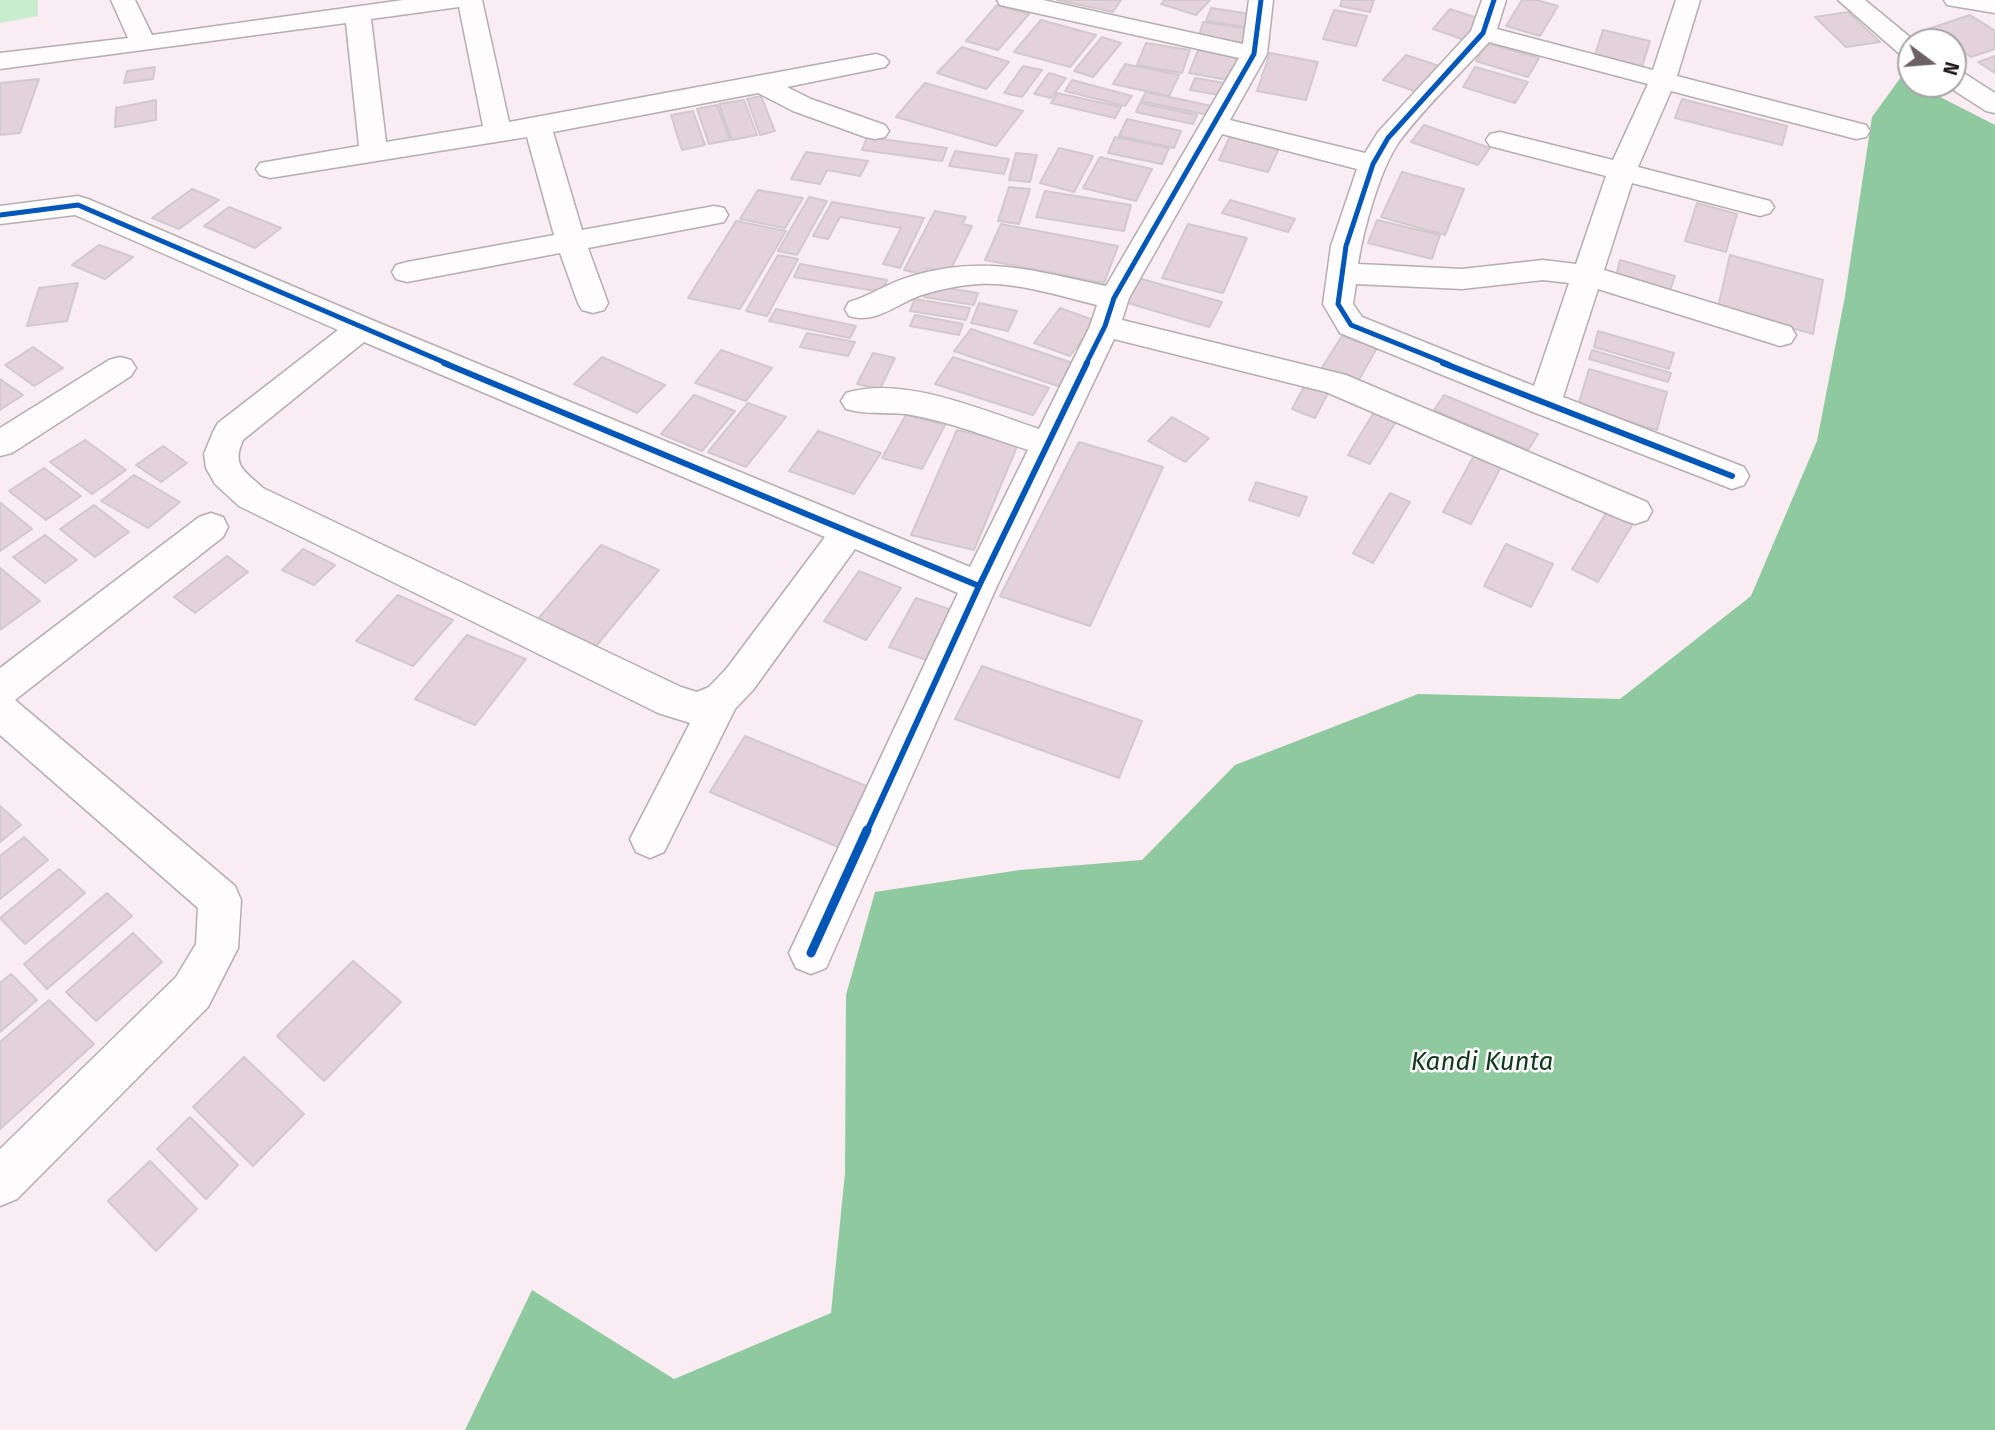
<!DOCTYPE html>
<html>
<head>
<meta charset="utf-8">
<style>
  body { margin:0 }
  #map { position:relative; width:1995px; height:1430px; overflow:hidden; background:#f9ecf2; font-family:"Fira Sans",sans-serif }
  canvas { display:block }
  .north { position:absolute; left:1897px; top:28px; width:70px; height:70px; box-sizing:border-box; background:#fff; border:2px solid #a6a3a4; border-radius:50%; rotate:106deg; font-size:19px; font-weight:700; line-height:28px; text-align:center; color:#20181b }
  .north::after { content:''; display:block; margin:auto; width:24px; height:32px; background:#6c6266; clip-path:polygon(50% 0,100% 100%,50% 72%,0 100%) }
</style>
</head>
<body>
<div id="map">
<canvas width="1995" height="1430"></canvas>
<div class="north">N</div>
</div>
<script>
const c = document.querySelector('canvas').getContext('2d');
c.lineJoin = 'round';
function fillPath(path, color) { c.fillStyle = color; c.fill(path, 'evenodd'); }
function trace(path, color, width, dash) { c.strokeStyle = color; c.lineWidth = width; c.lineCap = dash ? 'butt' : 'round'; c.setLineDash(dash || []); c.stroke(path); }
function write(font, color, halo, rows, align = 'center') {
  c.font = font + ' "Fira Sans",sans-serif'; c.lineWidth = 5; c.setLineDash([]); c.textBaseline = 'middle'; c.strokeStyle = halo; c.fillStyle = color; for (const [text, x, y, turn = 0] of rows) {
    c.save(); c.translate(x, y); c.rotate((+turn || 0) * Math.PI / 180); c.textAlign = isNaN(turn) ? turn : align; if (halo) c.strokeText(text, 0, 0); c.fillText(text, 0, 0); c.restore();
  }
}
const green = new Path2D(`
  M0 0H38V16L0 23Z`);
const water = new Path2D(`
  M1901 77 1995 125V1430H465L532 1290 674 1379 831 1313 845 1173 846 995 875 892 1020 870 1142 860 1235 765 1418 694 1620 699 1751 596 1817 441 1845 296 1872 117Z`);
const building = new Path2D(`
  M1057 0H1121L1113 12Z
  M1165 0H1210L1196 15 1161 4Z
  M1342 0H1374L1370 12 1340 6Z
  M1522 0H1536L1558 6 1540 36 1506 26Z
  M997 5 1029 14 998 50 966 41Z
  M1211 8 1250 14 1245 27 1206 21Z
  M1450 9 1484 20 1467 41 1433 29Z
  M1334 10 1367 16 1356 46 1323 39Z
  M1848 12 1880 42 1846 47 1815 17Z
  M1970 15 1995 31V49L1971 57 1953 45V42H1948L1928 29Z
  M1041 20 1096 35 1070 67 1014 52Z
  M1203 22 1250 29 1245 43 1199 36Z
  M1603 30 1650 41 1642 67 1595 55Z
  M1102 37 1121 43 1093 77 1074 71Z
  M1146 43 1190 50 1182 73 1137 65Z
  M1487 43 1539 58 1528 77 1476 61Z
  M962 47 1009 62 986 89 937 73Z
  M1198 50 1247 58 1238 82 1189 73Z
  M1270 53 1318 62 1306 100 1257 91Z
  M1406 55 1442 67 1420 93 1383 80Z
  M1995 56V73L1978 62Z
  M1125 64 1179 75 1169 96 1113 84Z
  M1023 66 1042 70 1022 97 1004 93Z
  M155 67 153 79 124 83 127 71Z
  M1475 67 1528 82 1515 103 1463 87Z
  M1049 73 1066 78 1051 98 1034 94Z
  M1195 78 1230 84 1225 96 1190 90Z
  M39 79 20 133 0 135V83Z
  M1072 80 1132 96 1125 106 1065 91Z
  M925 83 1023 111 996 146 896 117Z
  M1146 92 1212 106 1208 115 1141 101Z
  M1057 93 1121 107 1115 118 1051 103Z
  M761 96 775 131 760 135 747 99Z
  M1682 99 1787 126 1782 145 1675 118Z
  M156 100V120L115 127 116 108Z
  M744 100 757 135 732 140 719 104Z
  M1140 103 1197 115 1193 124 1136 112Z
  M717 105 730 140 709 144 697 109Z
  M693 111 705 145 682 150 671 115Z
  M1127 119 1181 131 1174 148 1119 136Z
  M1424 125 1490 148 1478 165 1411 142Z
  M1232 132 1281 144 1268 172 1219 160Z
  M867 137 947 148 942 161 862 150Z
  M1115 137 1169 148 1162 164 1108 153Z
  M1059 148 1093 156 1074 192 1040 183Z
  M955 151 1009 159 1004 174 949 166Z
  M806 152 868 161 860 176 827 170 820 184 791 179Z
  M1016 153 1037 155 1030 182 1009 180Z
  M1100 157 1152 169 1136 201 1083 188Z
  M1402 172 1464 189 1445 235 1381 217Z
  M1009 187 1030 189 1019 224 998 221Z
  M192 189 219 200 179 229 152 218Z
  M758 190 803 198 785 228 740 219Z
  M1045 191 1131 205 1124 231 1036 217Z
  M809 197 827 201 797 255 778 251Z
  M1230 200 1295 219 1288 232 1222 213Z
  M832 202 924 218 900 268 883 264 901 228 840 217 828 239 813 236Z
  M1697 203 1737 214 1726 252 1685 241Z
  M229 207 281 228 255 248 204 226Z
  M935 211 966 217 962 224 972 226 949 273 928 268 925 275 904 270Z
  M1377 220 1440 235 1432 259 1368 243Z
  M736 221 786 231 740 309 688 298Z
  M1001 224 1118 246 1104 283 985 260Z
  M1188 224 1247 238 1223 293 1162 278Z
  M99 245 133 257 105 279 72 265Z
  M778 255 798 259 767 316 746 311Z
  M1730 255 1823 280 1813 334 1718 307Z
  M1620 260 1675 276 1670 291 1616 276Z
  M800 264 887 280 881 292 794 277Z
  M1135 277 1222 302 1209 327 1121 301Z
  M78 283 67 321 27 326 39 288Z
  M929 285 978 293 974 305 924 297Z
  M915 299 970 308 966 320 910 311Z
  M979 303 1017 311 1008 331 971 323Z
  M1060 308 1096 321 1070 356 1034 343Z
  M776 309 856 326 850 338 769 321Z
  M915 315 963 324 959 335 910 326Z
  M971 329 1076 364 1061 387 954 351Z
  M1598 331 1674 353 1669 369 1594 347Z
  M807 333 855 342 848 356 800 347Z
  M1342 336 1377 348 1357 383 1321 369Z
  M33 347 63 368 34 386 5 365Z
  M721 350 772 368 746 401 695 383Z
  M1592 350 1671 373 1668 382 1589 359Z
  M873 353 895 358 880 389 857 384Z
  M602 357 665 385 637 413 574 384Z
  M953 357 1049 388 1033 415 935 384Z
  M1589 369 1667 392 1657 430 1578 406Z
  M0 379 23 395 0 410Z
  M1305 385 1328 393 1315 418 1292 409Z
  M694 395 735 411 702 451 661 434Z
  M1444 395 1538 434 1528 450 1434 410Z
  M748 403 786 417 746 467 708 452Z
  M1376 409 1398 418 1370 464 1348 455Z
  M906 415 945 425 922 469 882 458Z
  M1172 417 1209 438 1185 462 1148 441Z
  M957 430 1018 444 974 550 911 535Z
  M818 431 881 453 854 494 789 471Z
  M85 440 126 470 92 494 50 462Z
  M1079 442 1163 467 1090 626 1000 596Z
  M163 446 187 463 161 482 136 465Z
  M1476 452 1503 463 1471 524 1443 512Z
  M44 468 81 496 46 520 9 491Z
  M134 475 180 502 148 528 101 501Z
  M1256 482 1307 497 1299 516 1249 500Z
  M1390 493 1410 502 1373 563 1353 553Z
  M1 503 32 529 0 551V504Z
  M94 505 129 532 95 557 60 529Z
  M1608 510 1634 522 1598 582 1572 569Z
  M45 535 77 560 45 583 13 557Z
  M1506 544 1553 564 1531 607 1484 586Z
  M601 545 659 570 596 646 538 619Z
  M303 549 335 565 314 585 282 570Z
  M227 556 248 572 195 613 174 597Z
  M0 568 40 601 0 630Z
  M859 571 901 588 866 640 824 621Z
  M398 595 453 620 413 666 356 641Z
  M916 598 964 614 938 664 889 647Z
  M467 635 526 659 475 725 415 699Z
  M982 666 1142 721 1119 778 955 719Z
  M745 736 871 788 838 847 710 792Z
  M0 806 21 825 0 842Z
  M24 837 48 860 0 899V856Z
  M59 869 85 893 25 944 0 918Z
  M107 893 132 916 47 989 24 964Z
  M133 933 162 962 96 1021 66 992Z
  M353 961 401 1002 324 1081 277 1036Z
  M11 974 37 1000 0 1032V983Z
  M49 1000 94 1044 0 1129V1042Z
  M244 1057 304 1114 253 1166 193 1107Z
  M190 1117 238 1165 206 1199 157 1149Z
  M150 1161 197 1209 156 1251 108 1201Z`);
const minor = new Path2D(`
  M111 0H135L152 35 403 0H482L509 122 876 54 885 57 889 62 885 67 787 87 811 99 885 125 889 131 885 137 875 139 865 137 793 111 758 93 553 132 582 230 714 206 724 208 728 215 724 222 714 224 588 248 608 303 604 310 593 313 582 310 578 303 560 253 407 282 396 279 392 272 396 265 407 262 554 235 527 137 270 178 260 175 256 169 260 163 359 146 346 23 0 69V53L128 38ZM459 7 483 126 386 142 371 19Z
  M997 0H1043L1243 44 1249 0H1273L1267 54 1230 120 1365 153 1378 132 1471 31 1482 0H1506L1497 29 1653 70 1676 0H1700L1677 76 1866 125 1870 131 1866 137 1856 139 1671 91 1638 167 1770 201 1774 207 1770 213 1760 216 1632 183 1604 270 1791 327 1796 335 1791 343 1780 346 1598 289 1563 397 1744 467 1749 476 1744 485 1732 489 1533 412 1340 333 1323 304 1331 246 1357 169 1222 134 1129 298 1122 320 1346 375 1647 502 1652 511 1647 520 1635 524 1623 520 1326 392 1114 339 997 586 826 968 811 974 796 968 789 953 958 593 855 549 753 690 735 709 664 852 650 858 636 852 630 839 690 723 658 713 239 506 215 484 206 468 204 454 213 432 218 423 338 330 75 215 0 224V206L78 196 88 199 372 320 970 567 1028 450C988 437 948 421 906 414 886 412 865 415 846 409L841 401 846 393C903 375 984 411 1039 429L1090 326 1097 305C1059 296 1018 282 979 284 962 285 941 289 925 294 899 301 878 325 849 316L845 309 849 302C870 296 888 283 909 277 983 254 1034 271 1106 286L1239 58 1009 7 1000 5ZM1489 42 1648 84 1613 160 1500 132 1490 134 1486 140 1490 146 1606 176 1576 264 1543 260 1462 269 1358 264C1363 231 1380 169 1399 142 1423 109 1460 74 1489 42ZM1543 280 1569 283 1534 386 1362 317 1353 304 1356 284 1462 289ZM364 342 825 537 727 668 709 687 697 692 681 687 263 488C245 471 231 466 243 440Z
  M1838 0H1865L1916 42H1911V59L1902 56Z
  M1944 0H1995V13L1947 5Z
  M1953 70 1962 72 1995 93V113L1986 111 1944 84H1953Z
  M120 357 131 360 136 368 131 376 12 453 0 456V428L109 360Z
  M211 513 223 517 228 527 223 537 15 700 235 886 241 900 238 948 208 1007 17 1199 0 1206V1149L176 977 196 944 198 908 0 735V668L199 517Z`);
const cyclewayFar2 = new Path2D(`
  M0 215 78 205 448 364
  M1086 364 1105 326 1114 298 1254 54 1261 0
  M1448 364 1351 325 1338 304 1346 246 1373 164 1388 138 1483 33 1494 0`);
const cyclewayFar1 = new Path2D(`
  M444 363 979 586
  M1443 363 1732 476
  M867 831 979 586 1087 363`);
const cycleway = new Path2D(`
  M811 953 867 830`);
const waterNames = [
  ["Kandi Kunta",1482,1063]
];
fillPath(green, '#c7edce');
fillPath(water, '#8fc99f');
fillPath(building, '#e3d2d9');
trace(building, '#d2c9cd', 2);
trace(minor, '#b6adb1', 3);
fillPath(minor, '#fefcfd');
trace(cyclewayFar2, '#0057b8', 5);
trace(cyclewayFar1, '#0057b8', 6);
trace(cycleway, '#0057b8', 9);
write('italic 26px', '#14391f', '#fff', waterNames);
</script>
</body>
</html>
